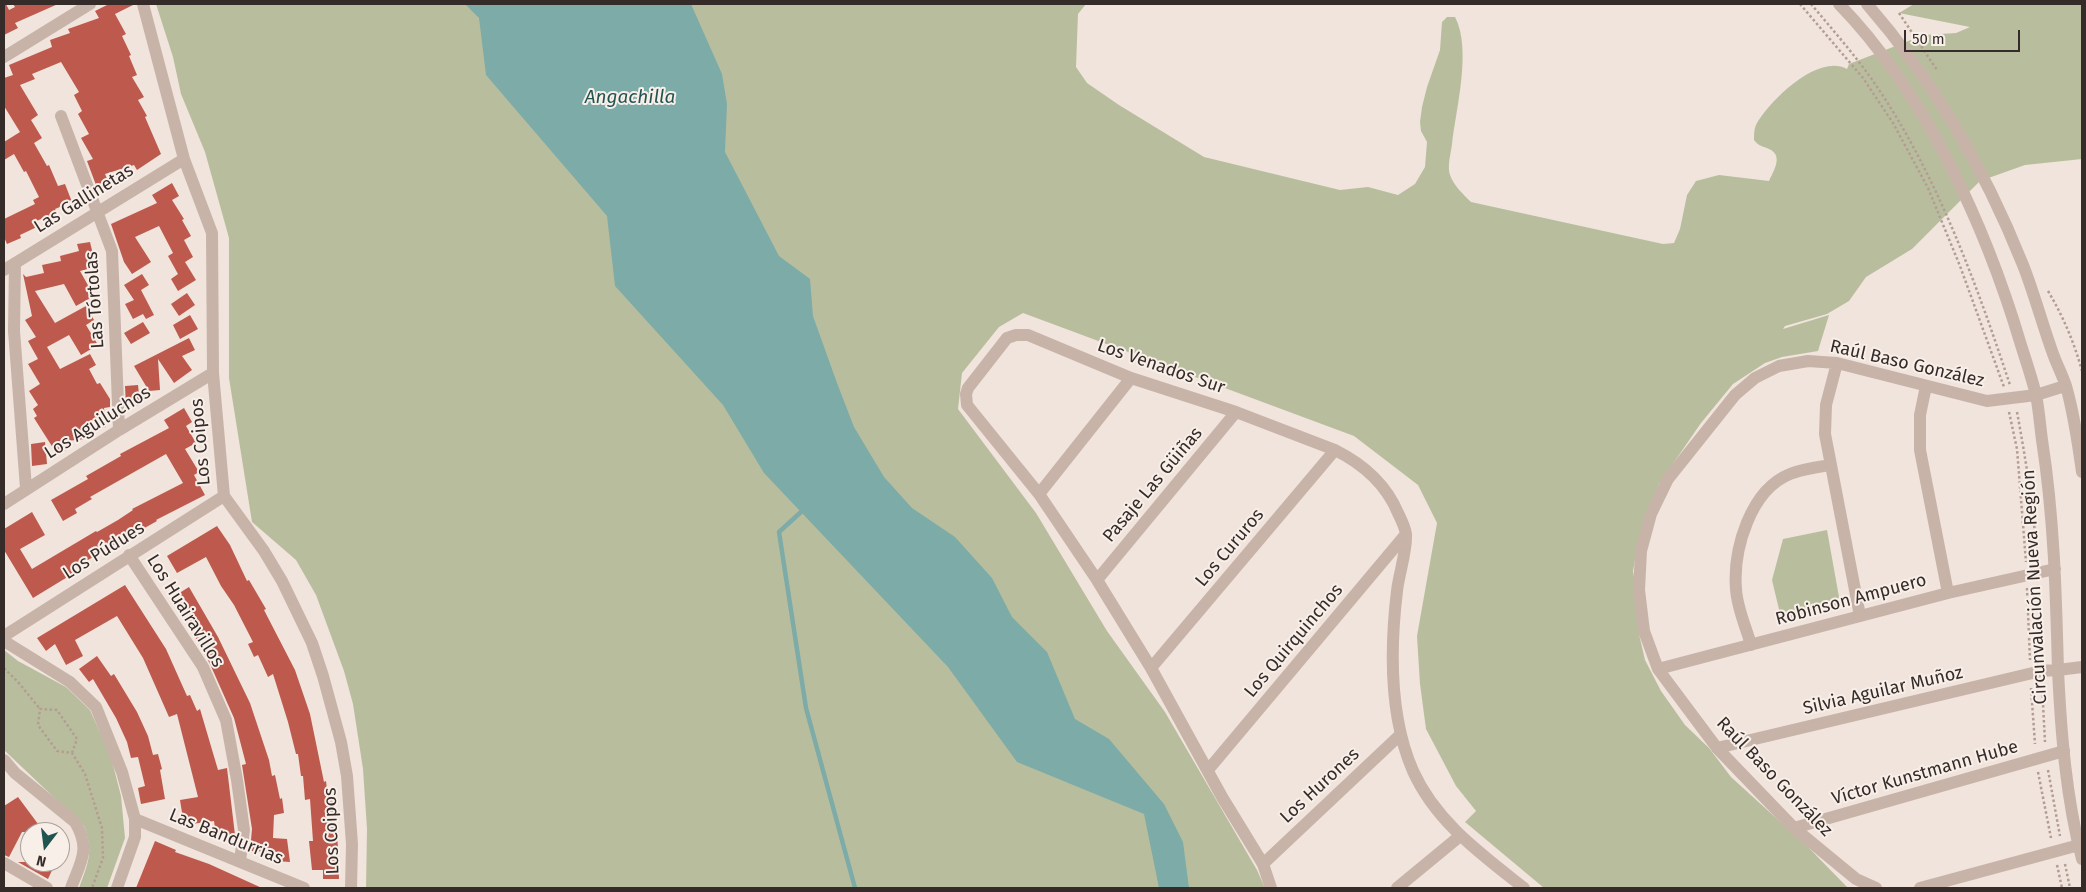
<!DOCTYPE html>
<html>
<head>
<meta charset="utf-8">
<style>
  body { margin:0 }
  #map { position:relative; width:2086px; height:892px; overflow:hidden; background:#f0e4dc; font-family:"Fira Sans",sans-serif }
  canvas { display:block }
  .frame { position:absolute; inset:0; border:5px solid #352b29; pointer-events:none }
  .north { position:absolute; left:20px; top:822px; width:50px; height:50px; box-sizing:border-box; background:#f8efe9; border:1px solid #aaa19c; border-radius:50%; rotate:195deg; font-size:14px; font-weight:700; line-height:20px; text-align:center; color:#352b29 }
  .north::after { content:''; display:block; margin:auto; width:18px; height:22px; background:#215451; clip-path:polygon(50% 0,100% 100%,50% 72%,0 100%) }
  .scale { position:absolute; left:1904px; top:30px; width:116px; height:22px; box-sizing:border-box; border:2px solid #352b29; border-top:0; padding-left:6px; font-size:15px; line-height:18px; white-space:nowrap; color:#352b29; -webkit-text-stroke:4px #f8efe9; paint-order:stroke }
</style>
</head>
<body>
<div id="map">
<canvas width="2086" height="892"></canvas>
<div class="frame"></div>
<div class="north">N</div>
<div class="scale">50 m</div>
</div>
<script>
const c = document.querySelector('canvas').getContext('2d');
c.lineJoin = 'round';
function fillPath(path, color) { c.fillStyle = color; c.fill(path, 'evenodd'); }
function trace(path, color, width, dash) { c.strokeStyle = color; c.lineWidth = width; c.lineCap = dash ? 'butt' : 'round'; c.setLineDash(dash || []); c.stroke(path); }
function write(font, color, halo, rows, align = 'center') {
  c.font = font + ' "Fira Sans",sans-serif'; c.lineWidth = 4; c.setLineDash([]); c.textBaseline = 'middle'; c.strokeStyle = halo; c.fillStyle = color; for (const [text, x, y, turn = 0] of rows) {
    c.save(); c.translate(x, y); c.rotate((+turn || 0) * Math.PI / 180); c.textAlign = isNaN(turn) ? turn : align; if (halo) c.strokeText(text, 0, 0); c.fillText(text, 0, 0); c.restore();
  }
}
const green = new Path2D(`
  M156 4H1086L1078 14 1076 67 1087 83 1119 105 1204 157 1340 190 1368 187 1398 195 1415 184 1425 167 1427 142 1421 131 1420 122 1422 107 1427 87 1440 50 1442 22 1447 17H1455C1472 49 1456 109 1452 144 1451 153 1447 166 1450 175 1454 186 1463 194 1471 202L1663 244 1674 243 1680 229 1687 195 1696 181 1719 175 1769 181C1773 172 1783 157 1771 150 1764 146 1759 147 1754 140 1754 135 1754 129 1756 125 1769 101 1818 53 1847 69L1849 64 1924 35 1956 33 1970 27 1899 13 1914 4H2082V159L2025 165 1980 181 1912 249 1866 277 1849 301 1827 314 1785 326 1783 329 1829 315 1818 351 1782 357 1765 363 1733 384 1701 423 1659 484 1637 548 1633 571 1638 602 1639 634 1645 660 1661 691 1685 725 1709 748 1731 777 1808 847 1848 888H1544L1465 822 1476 811 1456 786 1426 729 1420 684 1417 636 1437 523 1418 485 1354 436 1023 313 999 327 962 373 958 409 1036 513 1107 631 1165 712 1257 870 1265 888H366L367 829 363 769 353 704 344 671 316 595 296 560 252 522 229 378V238L205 152 181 94 173 57Z
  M1827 530 1839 597 1836 606 1830 612 1782 622 1772 580 1783 539Z
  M4 650 18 661 66 687 90 710 111 757 121 796 125 838 107 888H79C88 863 94 852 84 826L4 750Z`);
const water = new Path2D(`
  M465 4H691L722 74 727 104 725 152 779 256 810 279 813 316 837 383 854 427 884 477 912 508 955 537 992 578 1012 617 1047 652 1075 719 1109 739 1164 804 1183 842 1189 888H1159L1144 814 1017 762 948 667 764 473 723 405 615 286 607 216 486 75 479 18Z`);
const stream = new Path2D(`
  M801 512 779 532 806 708 855 888`);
const building = new Path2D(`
  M4 4H6L9 10 15 7 13 4H58L15 23 18 28 4 35Z
  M109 4H135L115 14 126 34 122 36 131 55 129 56 137 75 132 77 144 97 138 100 147 116 145 117 161 154 137 170 134 165 105 174 108 181 96 185 87 161 93 159 81 138 89 134 78 114 82 111 74 95 79 92 61 62 32 74 35 79 20 85 38 115 31 120 42 138 34 143 47 166 49 165 58 186 65 184 72 202 55 209 57 213 36 221 39 226 20 235 21 238 7 244 4 237V219L35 204 33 200 39 197 26 171 24 172 14 154 4 160V142L20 132 4 106V78L13 75 9 65 52 47 50 40 70 33 68 29 99 18 95 11Z
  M172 183 179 196 172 200 184 219 182 220 191 236 184 240 193 257 185 262 196 280 178 291 171 279 178 274 168 256 173 253 159 226 135 237 151 262 132 274 124 262 111 224 157 203 152 195Z
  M90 242 96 267 80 271 94 296 76 306 64 284 35 291 55 323 86 306 94 320 86 325 98 345 81 355 69 335 47 347 60 369 90 354 96 365 89 369 97 384 100 383 110 399V407L104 408 106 427 84 430 85 439 67 441 68 450 55 451 34 418 37 416 33 409 38 405 29 391 40 384 28 364 38 359 28 341 36 337 25 320 32 316 23 274 26 277 44 273 42 265 61 261 60 256 79 251 77 244Z
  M142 274 149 285 141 290 154 315 146 319 143 314 133 319 125 304 134 300 124 285Z
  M187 293 195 305 179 316 171 304Z
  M190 315 198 329 180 339 173 325Z
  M143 322 150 333 131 344 124 333Z
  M189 338 195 350 182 356 192 370 174 383 158 359 160 390 149 391 134 366Z
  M138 385 140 405 126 406 125 386Z
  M184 408 192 422 186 426 196 443 185 449 199 472 194 475 205 495 156 520 157 521 72 569 74 573 33 598 4 550V529L32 512 45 535 20 549 32 569 96 531 97 532 118 520 133 510 132 509 183 483 166 454 90 497 92 499 75 509 77 513 63 521 51 500 88 479 86 476 121 456 120 454 169 428 164 420Z
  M45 442 47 464 32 466 31 444Z
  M217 526 230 545 247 581 249 580 266 609 264 610 295 670 310 714 324 782 326 781 328 798 334 797 338 848 339 879H323V870H312L309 841H313L310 799 305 800 303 776H301L298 754H296L288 722 273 674 268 677 258 655 254 657 248 644 253 642 234 605 221 586 206 557 177 573 167 556Z
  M125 585 166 649 187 696 190 695 197 711 200 709 218 770 227 768 235 835 216 837 214 821 184 825 180 800 198 797 177 714 169 717 143 658 117 616 75 640 83 656 66 665 55 644 46 651 37 638Z
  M189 587 218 637 250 703 269 760 272 776 275 775 280 799 282 798 284 813 274 815 273 838 287 839 290 862 276 861V852L250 851 252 829 242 765 246 764 234 718 210 664 173 597Z
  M97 656 111 676 114 674 137 712 148 736 153 755 158 754 162 769 160 770 165 799 141 804 138 788 145 786 138 757 131 758 127 742 116 718 93 679 89 682 79 669Z
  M18 797 44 832H22L9 857 4 855V806Z
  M155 841 176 850 175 852 209 864 262 888H136Z
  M18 862H45L54 866 48 879Z`);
const path = new Path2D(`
  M1800 4 1863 78 1893 123 1928 188 1960 266 2004 387
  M1811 4C1832 29 1854 54 1873 81 1935 170 1976 282 2010 385
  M1899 13 1937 70
  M2048 291C2063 316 2074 342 2082 371
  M2009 412 2017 449 2026 562
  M2017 412C2026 461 2034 510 2037 560
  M2038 585 2041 657
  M2027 588 2030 660
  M4 668 18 682 40 709
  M2042 685 2045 742
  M2031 688 2035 744
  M72 753 77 739 57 710 40 709 38 725 57 751 72 753 85 774 102 828 103 858 92 888
  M2048 770 2060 836
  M2038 772 2051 838
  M2065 864 2070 888
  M2057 865 2062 888`);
const minor = new Path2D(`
  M143 4 184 159 212 233 213 373 224 496 264 551 282 581 312 643 323 676 341 742 347 776 352 844 351 888
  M1867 4C1934 81 1985 170 2023 265 2034 293 2042 323 2052 351 2056 363 2062 374 2066 386 2074 414 2078 443 2082 472
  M4 57 90 4
  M61 116 112 251 119 430
  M15 263 14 331 26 488
  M4 270 184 159
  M1837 363 1826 405 1825 434 1860 616
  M1926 386 1920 415V450L1948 593
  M1039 494 1131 378
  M4 504 119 430 213 373
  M129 555 203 667 226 720 237 780 244 830 240 861
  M1097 580 1236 412
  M4 636 224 496
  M4 641 70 682 96 707 122 772 135 819V837L117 888
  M1751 645C1746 627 1737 608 1736 589 1733 550 1750 490 1790 474 1802 469 1818 467 1831 465
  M1151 668 1335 450
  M1658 669 1948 593 2055 569
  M1717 748 2041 671 2058 670C2056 593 2054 517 2042 440 2040 425 2039 410 2036 395 2032 378 2026 361 2021 345 1986 227 1925 92 1839 4
  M4 760 15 773 75 822C91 849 81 861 71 888
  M1208 770 1406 534
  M135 819 304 888
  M1794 828 2064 751
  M4 863 47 888
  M1263 864 1401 734
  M1271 888 1263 864 1222 797 1151 668 1097 580 1039 494 967 405 966 394 968 388 1007 338 1016 335H1028L1131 378 1236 412 1335 450C1363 464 1386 484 1398 513 1401 519 1405 527 1406 534 1407 551 1399 573 1397 591 1390 649 1389 716 1413 771 1436 822 1481 854 1524 888
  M1397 888 1460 836
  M1876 888 1856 879 1794 828 1717 748 1658 669 1644 631 1639 590 1641 551 1651 514 1668 479 1735 395 1755 378 1779 366 1808 361 1837 363 1987 401 2036 395 2065 386
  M1920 888 2079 845`);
const tertiary = new Path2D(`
  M2082 667 2058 670C2061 733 2066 798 2082 859`);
const streetNames = [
  ["Las Gallinetas",84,199,-32],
  ["Las Tórtolas",95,300,-94],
  ["Raúl Baso González",1907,364,13],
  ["Los Venados Sur",1161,367,19],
  ["Los Aguiluchos",98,423,-32],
  ["Los Coipos",201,442,-95],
  ["Pasaje Las Güiñas",1153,485,-50],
  ["Los Cururos",1230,548,-50],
  ["Los Púdues",104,551,-32],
  ["Circunvalación Nueva Región",2035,587,-93],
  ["Robinson Ampuero",1851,600,-15],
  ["Los Huairavillos",185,611,58],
  ["Los Quirquinchos",1294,641,-50],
  ["Silvia Aguilar Muñoz",1883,691,-13],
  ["Víctor Kunstmann Hube",1925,773,-16],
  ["Raúl Baso González",1774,777,46],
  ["Los Hurones",1320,786,-43],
  ["Los Coipos",332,831,-92],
  ["Las Bandurrias",226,837,22]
];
const waterNames = [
  ["Angachilla",630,98]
];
fillPath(green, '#b8be9d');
fillPath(water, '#7daba8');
trace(stream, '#7daba8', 4.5);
fillPath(building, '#be5a4d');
trace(path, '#b39d93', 2.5, [2.5, 2.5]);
trace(minor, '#c8b3a9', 12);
trace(tertiary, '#c8b3a9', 12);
write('18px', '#352b29', '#f8efe9', streetNames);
write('italic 19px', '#215451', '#f8efe9', waterNames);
</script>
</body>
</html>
